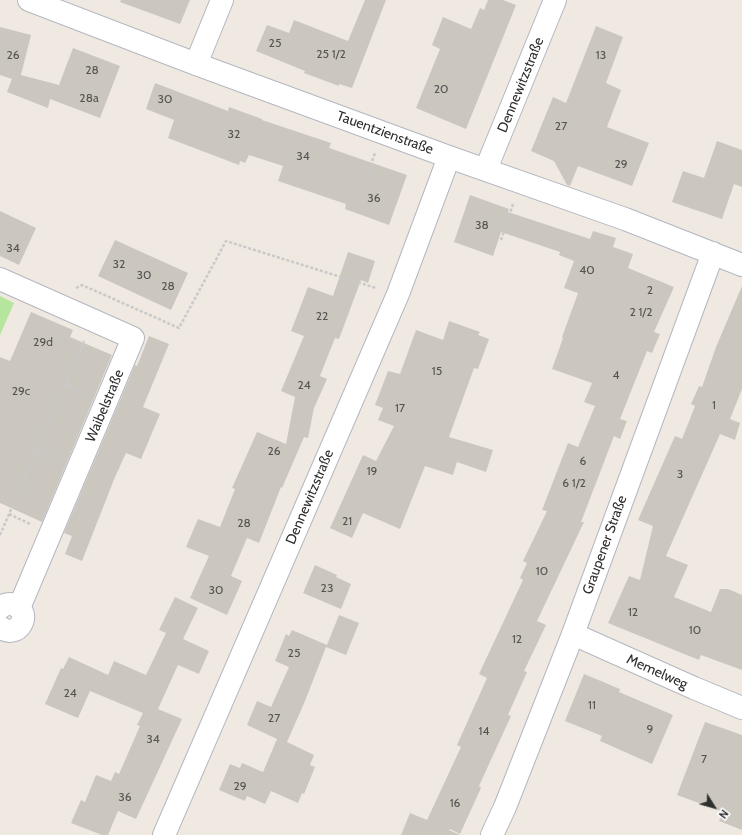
<!DOCTYPE html>
<html>
<head>
<meta charset="utf-8">
<style>
  body { margin:0 }
  #map { position:relative; width:742px; height:835px; overflow:hidden; background:#efe9e1; font-family:Cabin,sans-serif }
  canvas { display:block }
  .north { position:absolute; left:694px; top:787px; width:40px; height:40px; -webkit-text-stroke:3px #fff; paint-order:stroke; rotate:127deg; font-size:11px; font-weight:700; line-height:16px; text-align:center; color:#2e2e2e }
  .north::after { content:''; display:block; margin:auto; width:14px; height:18px; background:#2e2e2e; clip-path:polygon(50% 0,100% 100%,50% 72%,0 100%) }
</style>
</head>
<body>
<div id="map">
<canvas width="742" height="835"></canvas>
<div class="north">N</div>
</div>
<script>
const c = document.querySelector('canvas').getContext('2d');
c.lineJoin = 'round';
function fillPath(path, color) { c.fillStyle = color; c.fill(path, 'evenodd'); }
function trace(path, color, width, dash) { c.strokeStyle = color; c.lineWidth = width; c.lineCap = dash ? 'butt' : 'round'; c.setLineDash(dash || []); c.stroke(path); }
function write(font, color, halo, rows, align = 'center') {
  c.font = font + ' Cabin,sans-serif'; c.lineWidth = 3.5; c.setLineDash([]); c.textBaseline = 'middle'; c.strokeStyle = halo; c.fillStyle = color; for (const [text, x, y, turn = 0] of rows) {
    c.save(); c.translate(x, y); c.rotate((+turn || 0) * Math.PI / 180); c.textAlign = isNaN(turn) ? turn : align; if (halo) c.strokeText(text, 0, 0); c.fillText(text, 0, 0); c.restore();
  }
}
const green = new Path2D(`
  M0 296 14 303 0 335Z`);
const building = new Path2D(`
  M121 0H190L180 24 120 2Z
  M365 0H386L352 88 339 84V86L304 73 305 71 256 51 267 25 289 33 294 20 348 41Z
  M488 0H503L516 5 466 129 416 108 440 49 432 45 443 17 471 29 480 8 484 10Z
  M596 26 623 37 606 83 621 90 607 127 649 143 632 186 578 166 570 186 567 185 554 161 531 151 553 97 566 103Z
  M0 27 31 35 21 75 59 85 73 48 120 66 100 118 50 99 48 108 7 92 12 79 0 75Z
  M155 83 228 111 229 107 262 119V120L331 143 329 148 407 175 389 225 345 209 346 204 278 181 283 166 249 155 245 163 240 161 239 165 168 138 174 120 146 109Z
  M717 141 742 150V187L734 184 722 219 672 202 683 171 704 178Z
  M470 195 509 209 508 212 590 239 593 231 616 238 613 247 633 254 628 268 674 287 654 332 660 334 652 353 647 351 620 419 627 421 620 439 614 436 581 522H584L537 621 546 625 524 671 527 672 508 715 511 716 479 786 481 788 460 834 450 829 449 830 460 835H401L410 813 427 820 461 747 457 745 487 678 479 674 523 580 520 578 527 563 523 561 547 511 542 510 568 443 578 447 595 406 584 402 592 383 552 369 563 338 562 337 578 293 564 288 574 261 559 255 560 252 501 232 493 256 454 242Z
  M0 211 36 228 19 265 0 256Z
  M115 240 188 273 171 310 98 276Z
  M348 252 375 261 368 283 361 280 339 339 335 338 320 376 327 379 314 408 308 438 304 437 282 488 281 487 259 543 247 538 231 576 242 581 227 615 190 598 209 556 186 547 198 519 220 527 235 489 232 488 257 432 286 444 295 397 281 391 304 336 291 331 308 287 333 296Z
  M742 286V389L730 419 740 423 735 440 720 434 666 556 688 565 674 597 711 612 720 589H728L742 595V670L701 655 699 660 608 623 629 576 640 580 653 526 638 520 675 436 682 439 695 406 691 404 699 386 702 387 716 347Z
  M31 312 73 330 70 337 112 355 42 522 0 503V357L10 361Z
  M449 321 480 332 478 335 489 339 478 369 474 368 449 437 493 450 486 472 457 462 453 475 425 466 400 529 363 513 352 538 330 528 363 455 376 461 394 426 378 420 383 408 375 405 388 371 400 374 416 330 443 340Z
  M149 336 169 344 143 407 160 414 141 459 126 453 115 477 82 561 65 554 72 536 64 533 135 365 137 366Z
  M315 565 337 575 336 577 351 584 341 609 303 593Z
  M175 597 198 608 183 639 209 651 199 674 178 665 158 709 182 719 136 819 118 811 108 835H102L71 823 81 800 85 802 96 775 111 781 115 772 119 774 140 726 137 725 143 713 90 691 78 718 45 704 61 668 63 669 69 657 108 675 114 661 146 675 166 633 159 630Z
  M339 615 359 623 346 655 326 647 305 701 287 742 314 755 310 765 315 767 304 794 302 793 298 803 271 791 265 804 247 796 245 801 219 790 230 764 240 768 242 763 263 772 277 739 247 725 257 701 271 707 289 667 275 661 286 634 289 636 292 630 327 645Z
  M584 674 620 689 619 692 673 715 652 764 600 741 602 736 565 721Z
  M705 722 742 735V830L719 821 723 812 677 795Z`);
const path = new Path2D(`
  M367 175 375 153
  M501 240 513 204
  M76 288 82 285 179 328 226 241 376 288
  M65 385 86 393
  M37 450 58 458
  M9 514 30 524
  M0 535 84 341`);
const minor = new Path2D(`
  M29 0 196 64 449 157 625 219 742 265
  M196 64 222 0
  M486 169 555 0
  M0 279 133 338 19 608
  M0 608C4 604 10 603 15 605 33 613 18 641 0 627
  M573 634 694 688 742 708
  M164 835 398 294 449 157
  M492 835 505 807 573 634 713 253`);
const numberNames = [
  ["25",275,43],
  ["25 1/2",331,54],
  ["26",13,55],
  ["13",601,55],
  ["28",92,70],
  ["20",441,89],
  ["28a",89,98],
  ["30",165,99],
  ["27",561,126],
  ["32",234,134],
  ["34",303,156],
  ["29",621,164],
  ["36",374,198],
  ["38",482,225],
  ["34",13,248],
  ["32",119,264],
  ["40",587,270],
  ["30",144,275],
  ["28",168,286],
  ["2",650,290],
  ["2 1/2",641,312],
  ["22",322,316],
  ["29d",43,342],
  ["15",437,371],
  ["4",616,375],
  ["24",304,385],
  ["29c",21,391],
  ["1",714,405],
  ["17",400,408],
  ["26",274,451],
  ["6",583,461],
  ["19",372,471],
  ["3",680,474],
  ["6 1/2",574,483],
  ["21",347,521],
  ["28",244,523],
  ["10",542,571],
  ["23",327,588],
  ["30",216,590],
  ["12",633,612],
  ["10",695,630],
  ["12",517,639],
  ["25",294,653],
  ["24",70,693],
  ["11",592,705],
  ["27",274,718],
  ["9",650,729],
  ["14",484,731],
  ["34",153,739],
  ["7",704,759],
  ["29",240,786],
  ["36",125,797],
  ["16",455,803]
];
const streetNames = [
  ["Dennewitzstraße",521,85,-68],
  ["Tauentzienstraße",385,133,20],
  ["Waibelstraße",105,406,-67],
  ["Dennewitzstraße",310,497,-67],
  ["Graupener Straße",605,545,-70],
  ["Memelweg",657,672,24]
];
fillPath(green, '#b6e59e');
fillPath(building, '#cbc7bf');
trace(minor, '#b4b7c1', 24);
trace(path, '#c9c9c9', 2.5, [3, 2]);
trace(minor, '#fff', 22);
write('12px', '#555452', null, numberNames);
write('14px', '#2e2e2e', '#fff', streetNames);
</script>
</body>
</html>
